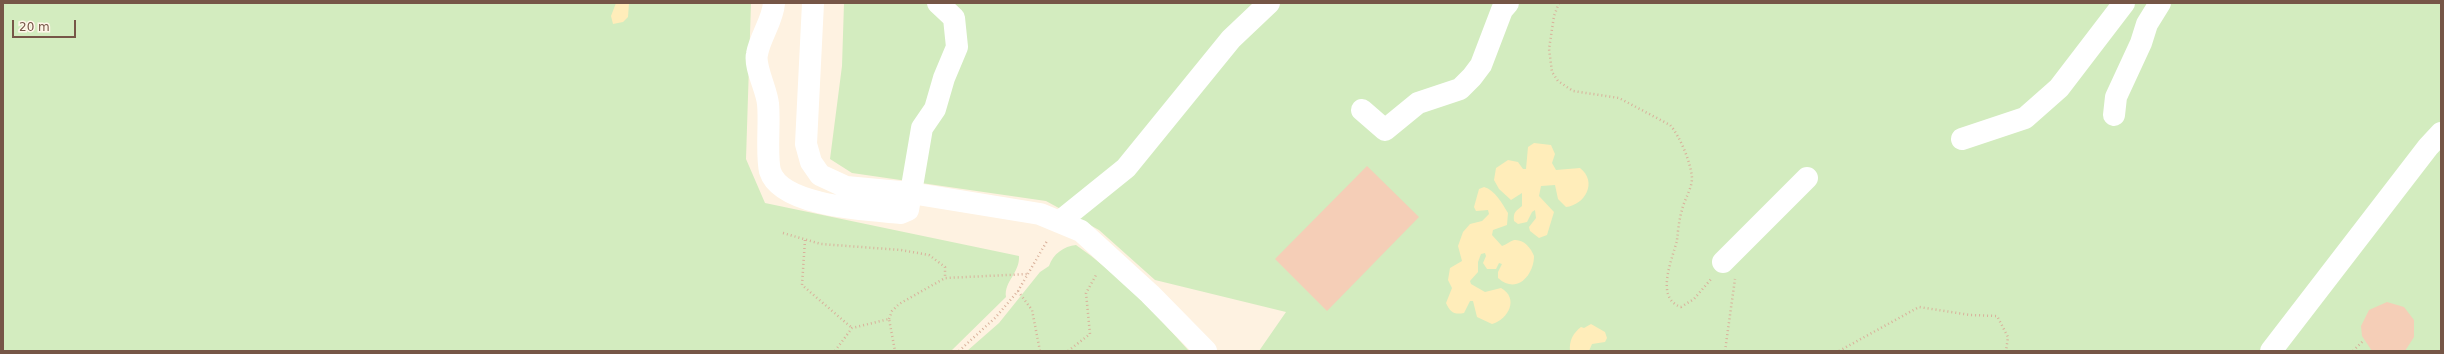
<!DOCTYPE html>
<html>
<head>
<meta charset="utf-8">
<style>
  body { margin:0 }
  #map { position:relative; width:2444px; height:354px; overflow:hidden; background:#fef2e1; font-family:"DejaVu Sans",sans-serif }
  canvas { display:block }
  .frame { position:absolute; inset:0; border:4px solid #765647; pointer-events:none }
  .scale { position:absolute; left:12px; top:20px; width:64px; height:18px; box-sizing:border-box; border:2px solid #765647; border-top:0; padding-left:5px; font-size:12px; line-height:14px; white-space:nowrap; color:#765647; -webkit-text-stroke:3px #fff6e9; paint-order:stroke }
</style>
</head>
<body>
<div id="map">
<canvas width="2444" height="354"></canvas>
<div class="frame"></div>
<div class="scale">20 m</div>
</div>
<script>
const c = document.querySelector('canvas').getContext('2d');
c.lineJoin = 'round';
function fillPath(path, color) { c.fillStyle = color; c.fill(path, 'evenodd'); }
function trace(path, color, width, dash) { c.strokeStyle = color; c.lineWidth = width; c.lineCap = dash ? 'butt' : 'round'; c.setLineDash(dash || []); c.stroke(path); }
const green = new Path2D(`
  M3 3H751L746 159 765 203 1019 256C1020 273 1004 281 1006 297L951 351H3Z
  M844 3H2441V351H1259L1286 312 1155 280 1099 230 1046 201 852 173 830 159 842 66Z
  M1076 245C1118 274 1155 313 1189 351H967L999 323 1040 272 1049 266C1053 254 1064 246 1076 245Z`);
const sand = new Path2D(`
  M616 3H629L628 17 623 22 613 24 611 16Z
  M1534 143 1551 145 1555 154 1552 163 1556 170 1580 168C1598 182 1585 205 1566 207L1558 199 1555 185 1541 186 1539 196 1554 212 1547 235 1539 238 1530 231 1529 227 1536 218 1535 210 1532 212 1527 222 1518 224 1514 221C1513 212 1516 211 1522 206V193L1511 200 1499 189 1494 180 1496 168 1508 160 1518 162 1523 169H1526L1528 147Z
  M1484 187C1495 190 1502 203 1508 213L1507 225 1493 230 1492 235 1502 246C1506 245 1510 241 1514 240 1524 239 1531 248 1534 256 1534 275 1517 295 1498 278V272L1502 264 1499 263 1496 269H1487L1483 263 1486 256 1485 253 1481 254 1478 262V272L1470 281 1471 284 1485 292 1501 288C1519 298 1509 319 1492 324L1477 317 1473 301H1470L1464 313C1454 315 1450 312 1446 303L1452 288 1448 280 1450 268 1462 261 1458 246 1463 232 1470 224 1482 221 1489 214 1488 210 1476 211 1474 207 1479 189Z
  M1591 324 1605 332 1607 338 1605 342 1592 344 1589 351H1570C1569 341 1573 333 1581 327L1584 328Z`);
const building = new Path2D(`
  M1367 166 1419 217 1327 311 1275 259Z
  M2387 302 2404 307 2414 320V337L2405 351H2372L2362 336 2361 326 2369 310Z`);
const path = new Path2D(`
  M1559 3 1554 16 1549 49 1552 72 1558 81 1573 91 1619 98 1670 125C1680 136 1691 163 1692 178 1692 189 1684 200 1682 210 1679 220 1678 231 1677 240 1673 258 1654 298 1681 307L1694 299 1712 278
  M783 233 821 244 901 250 929 255 945 267V278
  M805 240 802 285 852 328
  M1018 291 1032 310 1040 351
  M889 319 892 311 899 304 945 278 1029 274
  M835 351 852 328 889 319 895 351
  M959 351 996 317 1018 291 1047 241
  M1068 351 1090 334 1086 293 1096 275
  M1725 351 1735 279
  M1839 351 1919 307 1970 315 1997 316 2008 337 2006 351
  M2353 351 2364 340`);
const minor = new Path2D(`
  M774 3C773 20 760 37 757 54 754 67 767 90 768 104 770 122 766 155 770 171 781 207 870 210 901 213L908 210 922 128 935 109 944 78 957 47 954 18 938 3
  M813 3 806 144 811 162 820 175 846 187 911 193 1040 214 1081 231 1150 294 1206 351
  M1362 110 1385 130 1418 103 1460 89 1472 77 1481 65 1502 10 1508 3
  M2114 115 2116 97 2141 43 2147 24 2160 3
  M1962 139 2025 118 2059 88 2124 3
  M1059 222 1126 168 1231 39 1269 3
  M1723 262 1807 178
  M2271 351 2428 147 2441 133`);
fillPath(green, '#d3ecbf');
fillPath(sand, '#ffedba');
fillPath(building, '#f5ceb7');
trace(path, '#d9b19b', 2.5, [1, 3]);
trace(minor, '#fff', 22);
</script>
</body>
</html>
